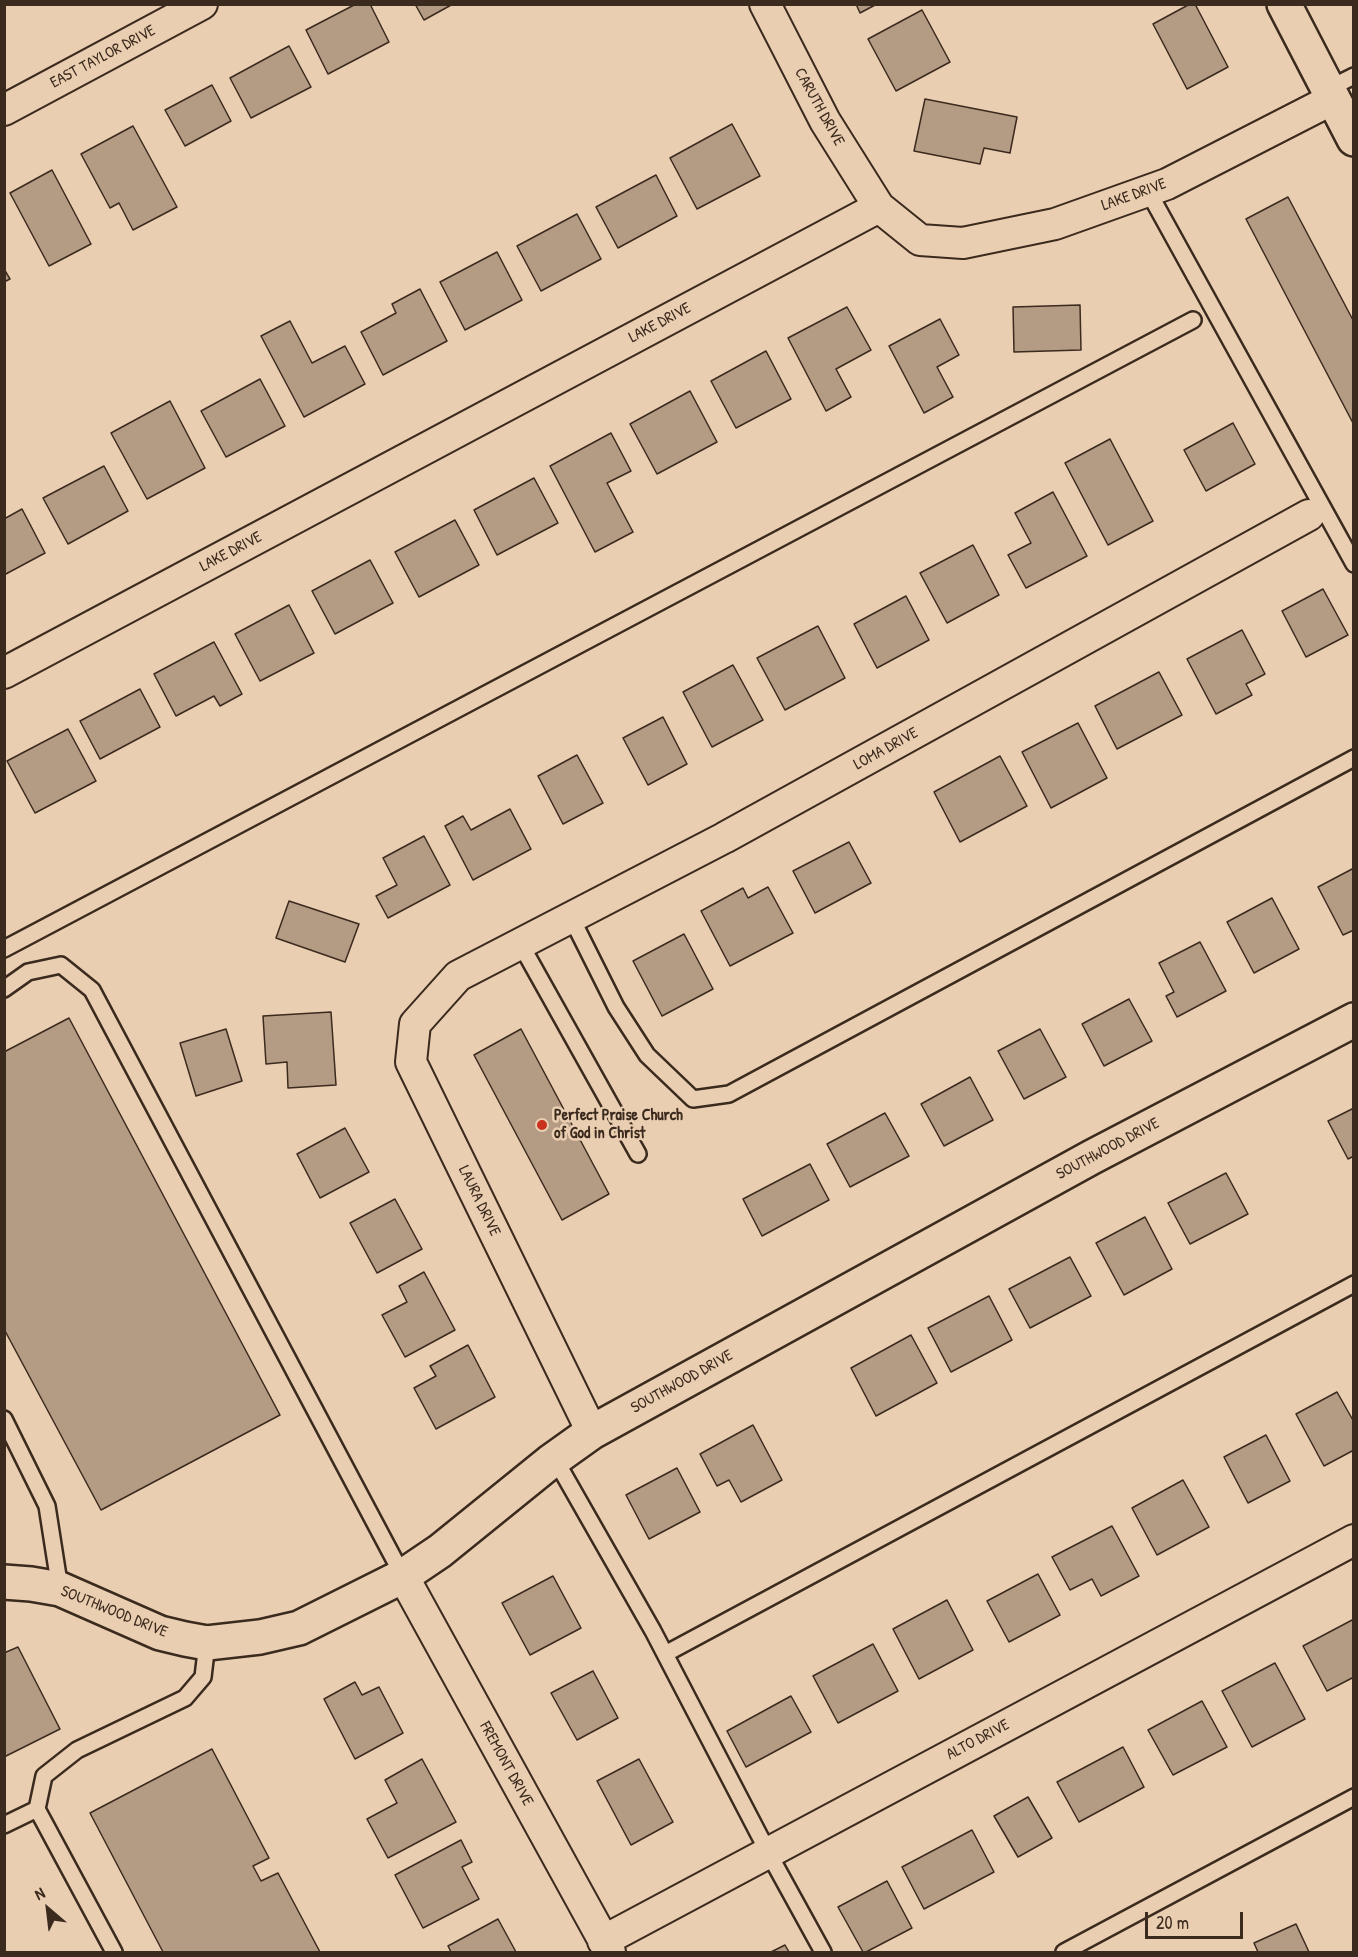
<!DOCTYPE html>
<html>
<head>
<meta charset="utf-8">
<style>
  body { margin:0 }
  #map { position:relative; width:1358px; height:1957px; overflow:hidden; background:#eaceb1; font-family:"Patrick Hand",sans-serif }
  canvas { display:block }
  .frame { position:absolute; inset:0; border:6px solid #3b2a1e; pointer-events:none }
  .north { position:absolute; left:18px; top:1879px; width:60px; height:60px; -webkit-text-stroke:4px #eaceb1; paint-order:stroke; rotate:332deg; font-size:16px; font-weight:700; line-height:24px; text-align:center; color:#3b2a1e }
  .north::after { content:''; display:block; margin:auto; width:21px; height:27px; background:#3b2a1e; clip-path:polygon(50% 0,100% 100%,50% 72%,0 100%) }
  .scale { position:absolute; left:1145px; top:1912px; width:98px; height:27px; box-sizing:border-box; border:3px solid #3b2a1e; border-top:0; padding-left:8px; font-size:18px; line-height:21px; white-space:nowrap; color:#3b2a1e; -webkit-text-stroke:4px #eaceb1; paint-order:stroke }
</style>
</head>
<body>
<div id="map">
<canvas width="1358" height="1957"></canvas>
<div class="frame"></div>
<div class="north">N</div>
<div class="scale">20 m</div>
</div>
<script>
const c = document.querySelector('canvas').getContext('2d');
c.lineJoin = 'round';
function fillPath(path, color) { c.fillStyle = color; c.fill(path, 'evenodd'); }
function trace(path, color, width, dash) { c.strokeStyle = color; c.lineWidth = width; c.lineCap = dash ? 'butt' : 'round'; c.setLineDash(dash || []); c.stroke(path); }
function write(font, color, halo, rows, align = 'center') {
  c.font = font + ' "Patrick Hand",sans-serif'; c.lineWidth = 5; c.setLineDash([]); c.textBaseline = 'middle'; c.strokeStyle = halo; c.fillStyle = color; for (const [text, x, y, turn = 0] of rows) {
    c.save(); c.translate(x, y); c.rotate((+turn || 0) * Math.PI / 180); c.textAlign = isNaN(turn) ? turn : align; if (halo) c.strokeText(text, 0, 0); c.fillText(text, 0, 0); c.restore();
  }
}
const building = new Path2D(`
  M356 4H370L389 42 328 74 306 30Z
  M415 4H453L424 20Z
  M856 4H877L860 13Z
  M1190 4H1195L1228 67 1187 89 1153 24Z
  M922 10 950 62 896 91 868 39Z
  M289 46 311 87 251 118 230 78Z
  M212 85 231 121 185 146 165 110Z
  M925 99 1017 117 1010 153 984 148 980 164 914 151Z
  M732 124 760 176 697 209 670 158Z
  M133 126 177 207 133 230 119 203 110 208 81 154Z
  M52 170 91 244 49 266 10 193Z
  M656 175 677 216 618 248 596 207Z
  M1288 197 1354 322V425L1246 219Z
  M577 214 601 259 541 291 517 246Z
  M497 252 522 300 465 330 440 282Z
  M4 269 10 279 4 282Z
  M420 289 447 341 383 375 361 332 396 313 392 304Z
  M1080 305 1081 350 1014 352 1013 307Z
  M847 307 871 350 836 369 851 397 826 411 788 338Z
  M940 319 959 355 937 367 953 397 924 413 889 346Z
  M290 321 312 363 345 346 365 384 304 417 261 336Z
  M766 351 791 399 736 428 711 381Z
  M260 379 285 426 226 457 201 411Z
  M690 391 717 442 657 474 630 424Z
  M170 401 205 468 147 499 111 433Z
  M1233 423 1255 464 1206 491 1184 450Z
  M611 433 631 471 607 483 633 532 595 552 550 466Z
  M1110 439 1153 521 1108 545 1065 463Z
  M104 466 128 511 68 544 43 498Z
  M534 478 558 523 497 555 474 510Z
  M1053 492 1087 556 1026 588 1008 555 1031 543 1015 513Z
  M22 509 45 553 4 575V519Z
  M455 520 479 565 419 597 395 552Z
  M973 545 999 595 947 623 920 573Z
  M370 560 393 603 335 634 312 591Z
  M1323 589 1348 635 1306 657 1282 611Z
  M906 596 929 640 877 668 854 624Z
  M289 605 314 653 260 681 235 634Z
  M818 626 845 678 785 710 757 658Z
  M1242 630 1265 674 1246 684 1252 695 1216 714 1187 659Z
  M214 642 242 694 220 706 214 696 176 716 154 674Z
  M733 665 763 720 712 747 683 692Z
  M1159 672 1182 715 1117 749 1095 706Z
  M140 689 160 727 100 759 80 721Z
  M663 717 687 764 648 785 623 738Z
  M1078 723 1107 778 1051 808 1022 752Z
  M68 729 96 781 35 813 7 761Z
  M577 755 603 803 563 824 538 776Z
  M1000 756 1027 806 960 842 934 792Z
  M510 809 531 849 473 880 445 826 463 816 471 830Z
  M424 836 450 885 388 918 376 896 397 885 383 858Z
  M849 842 871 883 815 913 793 871Z
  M1354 868V930L1343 935 1318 887Z
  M768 887 793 933 730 966 701 911 743 888 748 898Z
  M1272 898 1299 949 1254 973 1227 922Z
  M289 901 359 924 345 962 276 938Z
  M684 934 713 989 662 1016 633 961Z
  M1200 942 1226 991 1177 1017 1166 996 1174 992 1159 963Z
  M1129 999 1152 1041 1104 1066 1082 1024Z
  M331 1012 336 1085 288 1088 287 1062 266 1064 263 1016Z
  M69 1018 280 1415 101 1510 4 1329V1052Z
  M226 1029 242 1081 196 1096 180 1043Z
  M521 1029 609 1194 562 1220 474 1055Z
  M1040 1029 1066 1077 1024 1099 998 1051Z
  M970 1077 993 1120 944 1146 921 1104Z
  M1354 1108V1156L1348 1159 1328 1121Z
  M885 1113 909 1156 850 1187 827 1144Z
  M345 1128 369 1172 320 1198 297 1154Z
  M810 1164 829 1200 762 1236 743 1199Z
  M1226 1173 1248 1214 1190 1244 1168 1203Z
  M395 1199 422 1249 377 1273 350 1223Z
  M1145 1217 1172 1269 1124 1295 1096 1243Z
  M1070 1257 1091 1296 1030 1328 1009 1289Z
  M424 1272 455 1330 405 1357 382 1315 407 1302 399 1286Z
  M989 1296 1012 1340 951 1372 928 1328Z
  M911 1335 937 1383 876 1416 851 1368Z
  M468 1345 495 1397 436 1429 414 1388 436 1376 430 1366Z
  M1337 1392 1354 1422V1450L1324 1466 1296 1414Z
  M753 1425 782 1480 741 1502 729 1480 717 1486 700 1454Z
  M1266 1435 1290 1481 1248 1503 1224 1457Z
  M677 1468 700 1512 649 1539 626 1495Z
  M1183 1480 1209 1527 1157 1555 1132 1508Z
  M1112 1526 1139 1576 1101 1596 1092 1579 1070 1590 1052 1557Z
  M1038 1574 1060 1615 1009 1642 987 1601Z
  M553 1576 581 1628 530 1655 502 1603Z
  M947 1600 973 1650 919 1679 893 1629Z
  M1354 1619V1677L1327 1691 1303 1646Z
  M873 1644 898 1691 838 1723 813 1676Z
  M18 1647 60 1729 4 1757V1653Z
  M1275 1663 1305 1719 1252 1747 1222 1691Z
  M593 1671 618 1718 577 1740 551 1693Z
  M355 1682 362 1695 379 1687 403 1733 355 1759 324 1699Z
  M791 1696 811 1732 746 1767 727 1731Z
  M1202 1701 1227 1747 1173 1775 1148 1730Z
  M1123 1747 1144 1787 1079 1822 1057 1782Z
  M212 1749 269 1858 253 1866 261 1881 278 1873 320 1952H163L90 1813Z
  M422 1759 456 1822 388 1858 367 1819 397 1803 385 1780Z
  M639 1759 673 1822 631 1845 597 1781Z
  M1028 1797 1052 1838 1018 1857 994 1816Z
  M972 1830 994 1872 924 1909 902 1867Z
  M461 1840 472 1862 462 1867 479 1899 423 1928 395 1875Z
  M887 1881 912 1928 866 1952H863L838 1907Z
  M498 1919 516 1952H451L448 1946Z
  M1296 1924 1309 1952H1258L1254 1943Z
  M785 1945 789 1952H771Z`);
const service = new Path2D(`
  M1328 89 1354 76
  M1148 191 1354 564
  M571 917 616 1007 647 1055 693 1099 729 1094 1354 758
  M520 943 638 1154
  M4 949 1193 320
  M4 989 28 972 61 965 92 990 403 1576
  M4 1419 47 1506 60 1589
  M555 1459 653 1631 768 1852 823 1952
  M665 1654 1354 1284
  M4 1825 37 1809
  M114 1952 37 1809 44 1776 77 1750 185 1698 203 1677 207 1643
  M1064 1952 1354 1797`);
const minor = new Path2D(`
  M765 4 825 121 879 207 920 240 963 243 1055 224 1167 184 1333 99
  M4 110 202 4
  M4 673 879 207
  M592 1432 411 1062 415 1024 458 976 724 838 1309 515
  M403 1576 610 1952
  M603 1941 1354 1540`);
const tertiary = new Path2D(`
  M1284 4 1354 139
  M4 1582 31 1584 60 1589 160 1633 185 1639 207 1643 260 1637 299 1628 403 1576 440 1551 550 1462 592 1432 1092 1157 1354 1020`);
const markers = [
  [542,1125,6,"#c8321e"]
];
const streetNames = [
  ["EAST TAYLOR DRIVE",103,57,-28],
  ["CARUTH DRIVE",819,107,61],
  ["LAKE DRIVE",1134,195,-20],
  ["LAKE DRIVE",660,323,-28],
  ["LAKE DRIVE",231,552,-28],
  ["LOMA DRIVE",886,749,-29],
  ["SOUTHWOOD DRIVE",1108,1149,-28],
  ["LAURA DRIVE",479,1201,64],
  ["SOUTHWOOD DRIVE",682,1382,-29],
  ["SOUTHWOOD DRIVE",114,1612,22],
  ["ALTO DRIVE",978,1740,-28],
  ["FREMONT DRIVE",506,1764,61]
];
const poiNames = [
  ["Perfect Praise Church",554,1116],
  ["of God in Christ",554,1134]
];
fillPath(building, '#b49b84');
trace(building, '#3b2a1e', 1.5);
trace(service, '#3b2a1e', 20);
trace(minor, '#3b2a1e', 34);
trace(tertiary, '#3b2a1e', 38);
trace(service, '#eaceb1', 15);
trace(minor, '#eaceb1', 30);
trace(tertiary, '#eaceb1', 33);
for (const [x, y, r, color] of markers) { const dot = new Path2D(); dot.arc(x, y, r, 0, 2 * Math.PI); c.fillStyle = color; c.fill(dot); trace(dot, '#eaceb1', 2); }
write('16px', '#3b2a1e', '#eaceb1', streetNames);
write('bold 16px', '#3b2a1e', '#eaceb1', poiNames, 'left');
</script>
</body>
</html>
